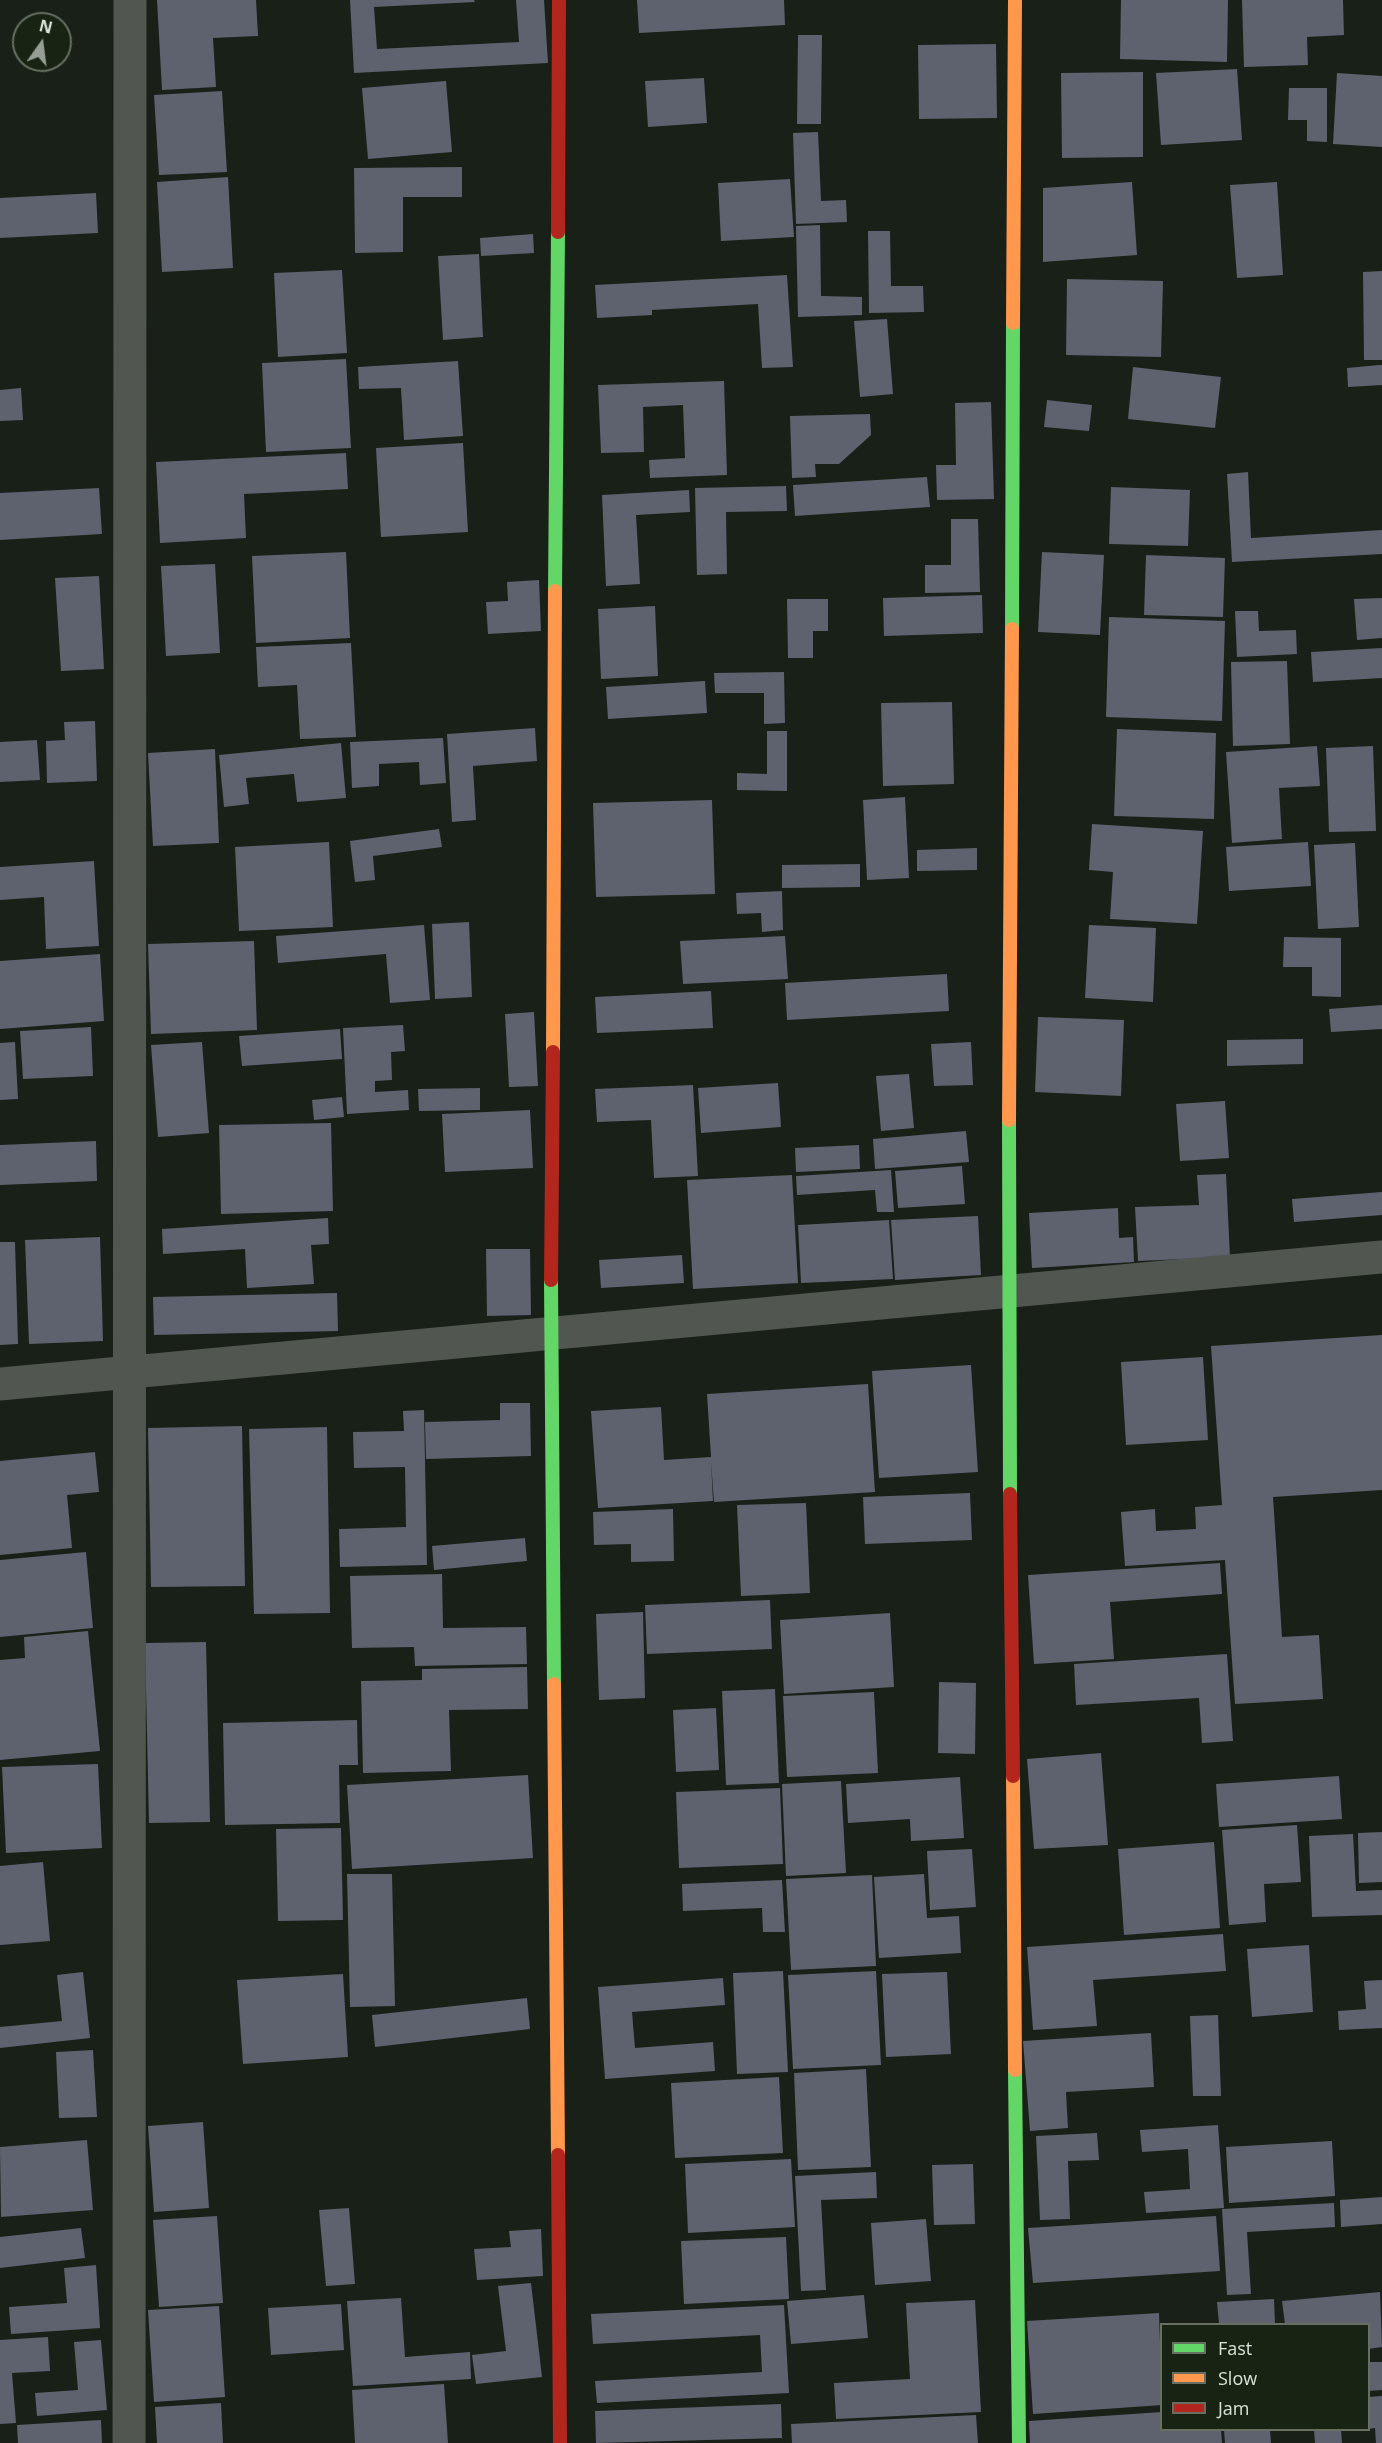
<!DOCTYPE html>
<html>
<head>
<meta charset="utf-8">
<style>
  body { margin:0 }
  #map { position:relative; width:1382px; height:2443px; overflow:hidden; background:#192018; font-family:"Open Sans",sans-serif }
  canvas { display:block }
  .legend { position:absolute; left:1160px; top:2323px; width:210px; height:108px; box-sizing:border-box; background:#182314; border:2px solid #666f62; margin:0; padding:8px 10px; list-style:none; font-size:18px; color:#dae1d7 }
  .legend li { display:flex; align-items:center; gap:12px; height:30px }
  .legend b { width:30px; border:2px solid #666f62 }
  .north { position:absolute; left:12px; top:12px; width:60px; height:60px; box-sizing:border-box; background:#182314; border:2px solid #666f62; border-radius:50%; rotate:14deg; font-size:16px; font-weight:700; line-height:24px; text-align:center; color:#dae1d7 }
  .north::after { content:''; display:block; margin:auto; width:21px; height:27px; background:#969d94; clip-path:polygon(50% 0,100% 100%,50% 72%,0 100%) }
</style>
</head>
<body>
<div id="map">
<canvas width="1382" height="2443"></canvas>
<ul class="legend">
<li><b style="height:8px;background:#63d668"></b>Fast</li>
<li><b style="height:8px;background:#ff974d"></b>Slow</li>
<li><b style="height:8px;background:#b3261e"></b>Jam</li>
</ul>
<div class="north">N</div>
</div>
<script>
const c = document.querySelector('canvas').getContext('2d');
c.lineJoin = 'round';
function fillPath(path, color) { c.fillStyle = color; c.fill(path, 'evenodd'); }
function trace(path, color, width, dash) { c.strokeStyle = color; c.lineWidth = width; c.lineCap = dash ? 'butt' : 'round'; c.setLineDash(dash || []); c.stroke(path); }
const building = new Path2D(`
  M157 0H256L258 36 213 38 216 87 162 90Z
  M350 0H474L475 2 374 7 377 49 519 42 516 0H544L548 63 354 73Z
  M637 0H784L785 25 639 33Z
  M1121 0H1228L1227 62 1120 59Z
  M1242 0H1343L1344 35 1307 37 1308 65 1244 67Z
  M798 35H822L821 124H797Z
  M996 44 997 118 919 119 918 45Z
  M1237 69 1242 140 1161 145 1156 73Z
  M1143 72V157L1062 158 1061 73Z
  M1337 73 1382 76V147L1333 144Z
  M704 78 707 123 648 127 645 81Z
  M446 81 452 152 368 159 362 88Z
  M1289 88H1327V142L1307 141V120H1288Z
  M222 91 227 172 159 175 154 95Z
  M818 132 821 201 846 200 847 222 796 224 793 133Z
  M462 167V197H403V252L355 253 354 168Z
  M228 177 233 268 162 272 157 182Z
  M790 179 794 237 721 241 718 183Z
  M1132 182 1137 255 1043 262V188Z
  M1277 182 1283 275 1237 278 1230 185Z
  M96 193 98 233 0 238V198Z
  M820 225 821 296 862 297V315L798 317 796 226Z
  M868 231H890L891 286H923L924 312 869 313Z
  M533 234 534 253 481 256 480 238Z
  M479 254 483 337 443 340 438 256Z
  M342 270 347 353 278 357 274 273Z
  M1382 271V360H1364L1363 272Z
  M787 275 793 367 762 368 758 304 652 310V315L597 318 595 285Z
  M1067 279 1163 281 1161 357 1066 355Z
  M887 319 893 394 860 397 854 321Z
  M346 359 351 448 266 452 262 363Z
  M458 361 463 436 404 440 401 388 359 389 358 367Z
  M1379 365H1382V385L1348 387 1347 368Z
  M1133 367 1221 377 1215 428 1128 419Z
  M724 381 727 475 650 478 649 460 685 458 683 405 643 407 644 452 601 453 598 385Z
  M21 388 23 420 0 421V390Z
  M1047 400 1092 405 1089 431 1044 427Z
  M991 402 994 499 937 500 936 465H956L955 403Z
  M870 414 871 435 839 464H815L816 477 792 478 790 416Z
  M463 443 468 532 381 537 376 448Z
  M346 453 348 489 244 494 246 538 160 543 156 462Z
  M1248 472 1251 538 1382 530V554L1232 562 1227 474Z
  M927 477 930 507 795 516 793 485Z
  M786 486 787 511 726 512 727 574 697 575 695 488Z
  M1111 487 1190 490 1188 546 1109 544Z
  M99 488 102 534 0 540V493Z
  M689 490 690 512 636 515 640 584 606 586 602 495Z
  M951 519H978L980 592 925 593V565H951Z
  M346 552 350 638 256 643 252 556Z
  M1042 552 1104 555 1100 635 1038 632Z
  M1146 555 1225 558 1223 617 1144 615Z
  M215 564 220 653 166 656 161 566Z
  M99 576 104 669 61 671 55 578Z
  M539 580 541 631 488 634 486 602 508 601 507 582Z
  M982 595 983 633 884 636 883 598Z
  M1382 598V638L1357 640 1354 599Z
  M787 599H828V631H813V658H788Z
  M655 606 658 676 601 679 598 609Z
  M1235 611H1258L1259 631 1296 630 1297 654 1237 657Z
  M1109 617 1225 621 1222 721 1106 717Z
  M351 643 356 737 300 739 297 685 258 687 256 647Z
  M1382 648V678L1313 682 1311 652Z
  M1287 661 1290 744 1233 746 1231 662Z
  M784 672 785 723 764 724V693H715L714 673Z
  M705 681 707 713 608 719 606 687Z
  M952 702 954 784 883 786 881 703Z
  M95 721 97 781 47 783 46 741 65 740 64 722Z
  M535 728 537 761 473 766 476 820 452 822 447 734Z
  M1117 729 1216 733 1214 819 1114 816Z
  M767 731H787V791L737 790V773L767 774Z
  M443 738 446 783 420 785 419 762 379 764V786L352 788 350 742Z
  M37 740 40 780 0 782V742Z
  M341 743 346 798 297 802 294 774 246 778 249 804 224 807 219 755Z
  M1317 746 1320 786 1279 788 1282 839 1232 843 1226 752Z
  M1373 746 1376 831 1329 832 1326 748Z
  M215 749 219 843 153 846 148 753Z
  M905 797 909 878 867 880 863 800Z
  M712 800 715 894 596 897 593 803Z
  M1092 824 1203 831 1197 924 1110 919 1113 872 1089 870Z
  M439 829 442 847 373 856 375 880 355 882 350 841Z
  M329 842 333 927 239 931 235 847Z
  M1308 842 1311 886 1229 891 1226 847Z
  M1355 843 1359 927 1318 929 1314 845Z
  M977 848V870L917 871V850Z
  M94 861 99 946 46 949 44 897 0 900V867Z
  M860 864V887L782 888V865Z
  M782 891 783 930 762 932 761 913 737 914 736 893Z
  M469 922 472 997 435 999 432 924Z
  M424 925 430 1000 390 1003 386 954 278 963 276 936Z
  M1089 925 1156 928 1153 1002 1085 998Z
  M785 936 788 979 683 984 680 941Z
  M1284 937 1341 938V997L1312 996V967H1283Z
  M254 941 257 1030 151 1034 148 944Z
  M100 954 104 1021 0 1029V961Z
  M947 974 949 1011 787 1020 785 983Z
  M711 991 713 1028 597 1033 595 997Z
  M1382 1005V1029L1331 1032 1329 1009Z
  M534 1012 538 1086 509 1087 505 1014Z
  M1038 1017 1124 1020 1121 1096 1035 1092Z
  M403 1025 405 1051 391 1052 392 1080 375 1081V1092L408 1090 409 1110 347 1114 343 1028Z
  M91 1027 93 1076 23 1079 20 1031Z
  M340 1029 342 1059 242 1066 239 1036Z
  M1303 1039V1064L1227 1066V1040Z
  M15 1042 18 1099 0 1100V1043Z
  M202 1042 209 1133 158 1137 151 1045Z
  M971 1042 973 1085 934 1086 931 1044Z
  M909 1074 914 1128 881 1131 876 1076Z
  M778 1083 781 1127 701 1133 698 1088Z
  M693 1085 698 1176 654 1178 651 1120 597 1122 595 1089Z
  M480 1088V1110L419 1111 418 1089Z
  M342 1097 344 1117 314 1120 312 1100Z
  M1225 1101 1229 1158 1180 1161 1176 1104Z
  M530 1110 533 1168 445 1172 442 1114Z
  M331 1123 333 1211 221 1214 219 1125Z
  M966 1131 969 1162 875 1169 873 1139Z
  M96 1141 97 1181 0 1185V1145Z
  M859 1145 860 1169 796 1172 795 1148Z
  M962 1166 965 1204 898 1208 895 1171Z
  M891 1170 894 1212H877L875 1190 797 1195 796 1176Z
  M1226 1174 1230 1257 1138 1261 1135 1207 1199 1205 1197 1175Z
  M792 1175 798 1283 693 1289 687 1180Z
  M1382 1192V1215L1294 1222 1292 1199Z
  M1118 1208 1119 1238 1133 1237 1134 1262 1032 1268 1029 1213Z
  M978 1216 981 1275 895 1280 891 1220Z
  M328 1218 329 1244 311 1245 314 1284 247 1288 245 1249 163 1254 162 1229Z
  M889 1220 893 1279 801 1283 798 1225Z
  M100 1237 103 1341 29 1344 25 1240Z
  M0 1242H15L18 1344 0 1345Z
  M486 1249H530L531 1315 487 1316Z
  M682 1255 684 1283 601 1288 599 1260Z
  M337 1293 338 1331 154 1335 153 1297Z
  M1382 1335V1490L1273 1497 1282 1637 1319 1635 1323 1699 1235 1704 1225 1560 1125 1566 1121 1512 1155 1509 1156 1531 1196 1529 1195 1507 1222 1505 1211 1346Z
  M1203 1357 1208 1440 1126 1445 1121 1362Z
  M971 1365 978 1472 879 1478 872 1371Z
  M868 1384 875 1492 714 1502 711 1461 713 1501 598 1508 591 1411 661 1407 664 1460 711 1457 707 1394Z
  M500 1403H530L531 1456 426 1459 425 1422 500 1420Z
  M424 1410 427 1565 340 1567 339 1529 406 1527 405 1467 354 1468 353 1432 404 1431 403 1411Z
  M242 1426 245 1586 151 1587 148 1428Z
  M327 1427 330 1613 254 1614 249 1429Z
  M95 1452 99 1492 67 1495 72 1548 0 1555V1461Z
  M970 1493 972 1540 865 1544 863 1497Z
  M806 1503 810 1593 741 1596 737 1505Z
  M673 1509 674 1561 631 1562V1544L594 1545 593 1512Z
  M525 1538 527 1561 434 1570 432 1546Z
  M86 1552 93 1628 0 1637V1560Z
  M1220 1563 1222 1594 1110 1602 1114 1659 1034 1664 1028 1575Z
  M442 1574 443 1628 526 1627 527 1664 415 1666 414 1647 352 1648 350 1576Z
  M770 1600 772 1649 647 1654 645 1605Z
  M643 1612 645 1698 599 1700 596 1614Z
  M890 1613 894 1687 784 1694 780 1620Z
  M88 1631 100 1751 0 1760V1660L25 1658 24 1637Z
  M206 1642 210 1822 149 1823 145 1643Z
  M1227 1654 1233 1741 1202 1743 1199 1698 1076 1705 1074 1664Z
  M527 1667 528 1709 449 1710 451 1771 363 1773 361 1681 422 1680V1669Z
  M939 1682 976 1683 975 1754 938 1753Z
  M775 1689 779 1783 726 1785 722 1691Z
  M874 1692 878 1773 787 1777 783 1696Z
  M716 1708 719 1770 676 1772 673 1710Z
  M357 1720 358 1765H339L340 1823 225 1825 223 1723Z
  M1101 1753 1108 1845 1034 1849 1027 1759Z
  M98 1764 102 1848 6 1853 2 1767Z
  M528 1775 533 1858 352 1869 347 1785Z
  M1339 1776 1342 1819 1219 1827 1216 1784Z
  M960 1777 964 1838 911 1841 910 1819 848 1823 846 1784Z
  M841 1781 846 1873 786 1876 782 1784Z
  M780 1788 783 1864 679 1868 676 1792Z
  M1297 1825 1301 1882 1264 1884 1266 1922 1229 1925 1222 1830Z
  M341 1828 343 1920 278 1921 276 1829Z
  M1382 1832V1882L1359 1883 1358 1833Z
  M1353 1834 1356 1891 1382 1890V1915L1312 1917 1309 1836Z
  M1214 1842 1220 1928 1124 1935 1118 1849Z
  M972 1849 976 1907 930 1910 927 1851Z
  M43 1862 50 1941 0 1945V1866Z
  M347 1874H392L395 2006 350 2007Z
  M924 1874 927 1918 959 1916 961 1953 879 1958 874 1877Z
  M872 1875 876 1966 791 1970 786 1879Z
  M782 1880 785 1932H763L762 1908 683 1911 682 1884Z
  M1223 1934 1226 1971 1093 1980 1097 2026 1033 2030 1027 1947Z
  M1309 1945 1313 2012 1252 2017 1247 1949Z
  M783 1971 788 2072 737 2074 733 1973Z
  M876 1971 881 2065 793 2069 788 1975Z
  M83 1972 90 2038 0 2048V2027L62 2021 57 1975Z
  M947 1972 951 2054 886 2057 882 1974Z
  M343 1974 348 2057 243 2064 237 1980Z
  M723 1978 725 2005 632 2012 635 2048 713 2042 715 2071 605 2079 598 1987Z
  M1382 1980V2028L1339 2030 1338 2011 1366 2009 1364 1981Z
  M527 1998 530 2029 375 2047 372 2015Z
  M1218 2015 1221 2096H1193L1190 2016Z
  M1151 2033 1154 2087 1066 2092 1068 2128 1030 2131 1023 2041Z
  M93 2050 97 2117 59 2118 56 2052Z
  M866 2069 871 2167 798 2170 794 2073Z
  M779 2077 783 2153 675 2158 671 2083Z
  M203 2122 209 2208 154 2212 148 2126Z
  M1218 2125 1224 2208 1146 2213 1144 2192 1190 2189 1188 2149 1142 2152 1140 2130Z
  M1097 2133 1099 2160 1068 2161 1070 2219 1040 2220 1036 2136Z
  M87 2140 93 2210 1 2217 0 2147Z
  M1332 2141 1335 2196 1229 2203 1226 2147Z
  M791 2159 795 2227 688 2233 685 2164Z
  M973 2164 975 2224 934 2225 932 2165Z
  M876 2172 877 2198 821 2200 826 2290 801 2291 795 2176Z
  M1382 2197V2224L1341 2227 1340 2200Z
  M1334 2203 1335 2227 1247 2232 1251 2294 1227 2295 1222 2209Z
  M349 2208 355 2284 326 2286 319 2210Z
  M217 2216 223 2303 159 2307 153 2220Z
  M1216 2216 1220 2271 1033 2283 1028 2228Z
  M926 2219 931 2281 875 2285 871 2223Z
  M81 2228 85 2258 0 2268V2237Z
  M541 2229 543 2276 477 2280 474 2249 511 2247 509 2231Z
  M786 2237 789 2299 684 2304 681 2241Z
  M96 2265 100 2328 11 2334 9 2307 67 2303 64 2268Z
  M531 2283 542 2377 476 2384 472 2355 506 2351 498 2286Z
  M1380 2292 1382 2347 1368 2349V2324H1285L1282 2301Z
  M864 2295 868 2338 791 2344 787 2301Z
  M401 2298 405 2357 470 2352 471 2379 353 2386 347 2301Z
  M1274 2299 1275 2324H1219L1217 2302Z
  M975 2300 981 2412 836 2419 834 2383 910 2379 906 2303Z
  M341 2304 344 2350 271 2355 268 2308Z
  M784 2305 789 2393 597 2403 595 2381 762 2372 760 2335 593 2344 591 2314Z
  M219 2306 225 2397 154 2402 148 2310Z
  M1159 2313 1162 2405 1033 2414 1027 2321Z
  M48 2337 50 2371 12 2373 16 2423 0 2424V2340Z
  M101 2340 107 2410 37 2416 35 2393 78 2390 74 2342Z
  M1368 2362H1382V2390L1368 2391Z
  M444 2384 448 2443H355L352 2390Z
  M1382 2396V2443H1376L1375 2428 1368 2429V2397Z
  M221 2403 223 2443H157L155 2407Z
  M781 2404 782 2438 596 2443 595 2411Z
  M1162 2412V2430H1221L1222 2443H1030L1029 2421Z
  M976 2415 978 2443H792L791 2424Z
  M101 2420 102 2443H18L17 2425Z
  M1224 2430H1270L1271 2443H1225Z
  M1314 2430H1341L1342 2443H1315Z`);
const street = new Path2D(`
  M0 1384 1382 1257
  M129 2443 130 0`);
const fast = new Path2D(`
  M555 591 558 232
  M1012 629 1013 323
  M1009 1120 1010 1494
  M551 1280 554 1684
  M1015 2070 1019 2443`);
const slow = new Path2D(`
  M1013 323 1015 0
  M553 1052 555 591
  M1009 1120 1012 629
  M554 1684 558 2155
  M1013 1776 1015 2070`);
const jam = new Path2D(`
  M558 232 559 0
  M551 1280 553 1052
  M1010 1494 1013 1776
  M558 2155 560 2443`);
fillPath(building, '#5e616e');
trace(street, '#525650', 33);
trace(fast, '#63d668', 14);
trace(slow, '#ff974d', 14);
trace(jam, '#b3261e', 14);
</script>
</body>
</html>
